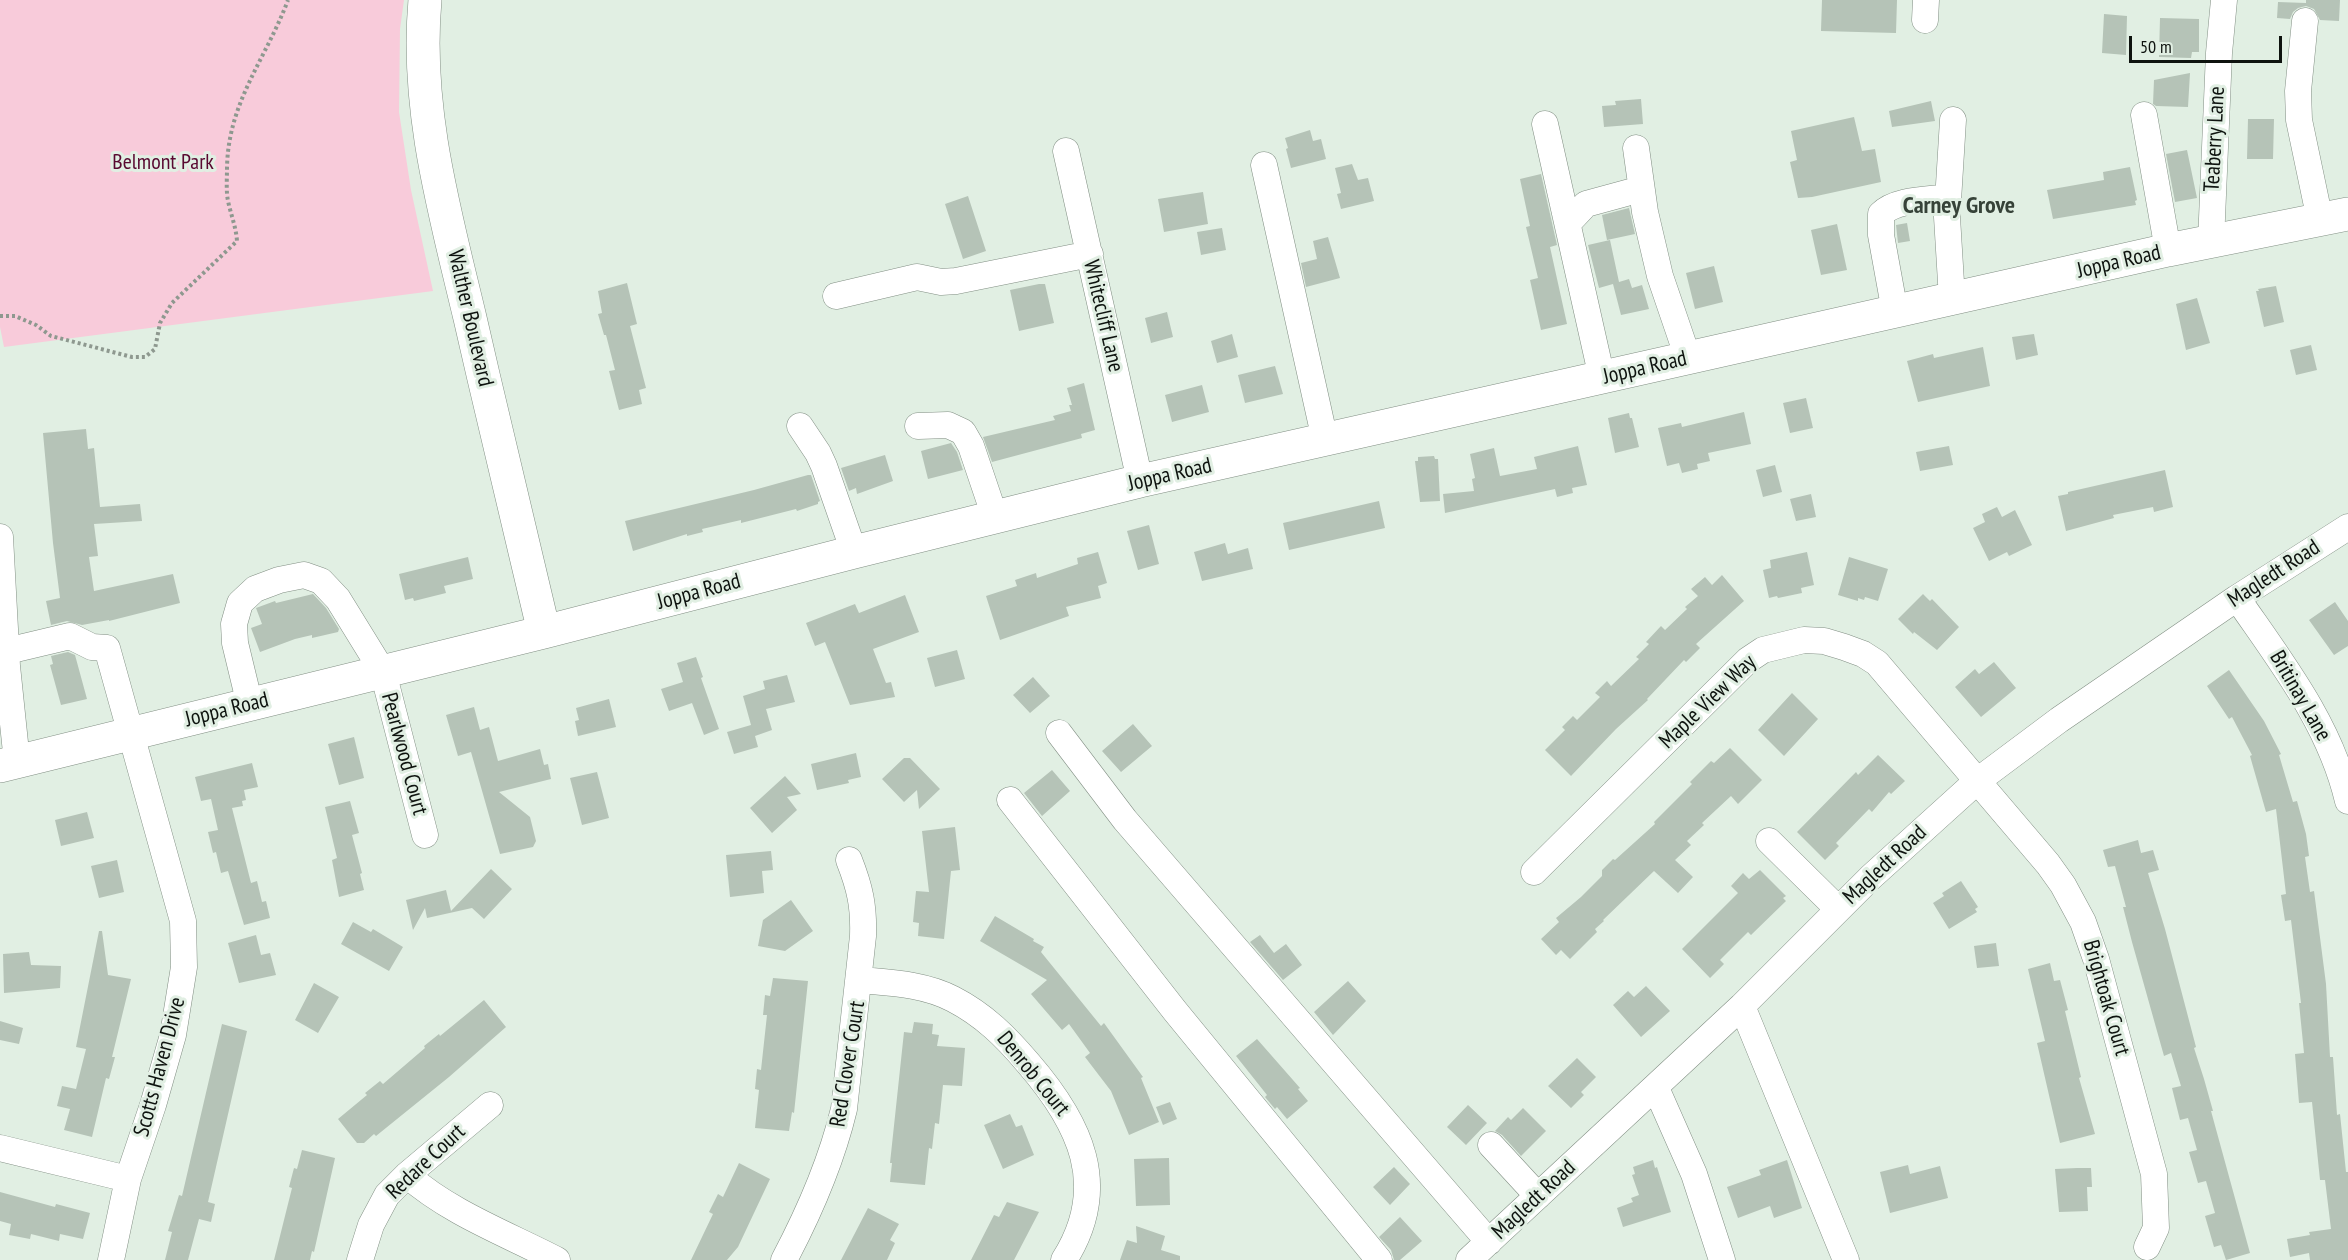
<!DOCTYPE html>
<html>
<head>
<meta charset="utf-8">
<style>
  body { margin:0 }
  #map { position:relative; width:2348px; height:1260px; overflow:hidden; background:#e1efe3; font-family:"PT Sans Narrow",sans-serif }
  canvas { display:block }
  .scale { position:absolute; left:2129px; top:36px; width:153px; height:27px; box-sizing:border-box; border:3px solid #0e130f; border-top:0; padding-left:8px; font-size:18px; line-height:21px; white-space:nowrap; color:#0e130f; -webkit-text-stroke:4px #e1efe3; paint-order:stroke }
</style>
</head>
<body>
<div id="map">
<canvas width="2348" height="1260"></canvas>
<div class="scale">50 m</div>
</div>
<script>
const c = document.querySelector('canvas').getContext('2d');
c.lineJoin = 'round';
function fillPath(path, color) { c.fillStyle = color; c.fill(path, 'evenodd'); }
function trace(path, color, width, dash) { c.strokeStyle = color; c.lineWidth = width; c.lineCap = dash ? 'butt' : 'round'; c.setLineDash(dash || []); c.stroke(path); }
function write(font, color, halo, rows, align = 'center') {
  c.font = font + ' "PT Sans Narrow",sans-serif'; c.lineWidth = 6; c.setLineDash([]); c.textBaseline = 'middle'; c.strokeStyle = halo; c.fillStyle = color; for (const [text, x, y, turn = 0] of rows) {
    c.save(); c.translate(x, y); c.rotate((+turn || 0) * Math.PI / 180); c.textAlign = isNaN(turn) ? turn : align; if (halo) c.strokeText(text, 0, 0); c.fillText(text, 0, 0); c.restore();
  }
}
const green = new Path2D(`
  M0 0H404L400 29 399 112 411 190 433 291 4 347 0 327Z`);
const building = new Path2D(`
  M1822 0H1897L1896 33 1821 31Z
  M2306 0H2340L2339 21 2320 20 2314 9 2306 6 2298 8 2293 12 2290 19 2277 18 2278 2 2306 3Z
  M2104 14 2127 16 2126 55 2102 53Z
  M2160 18 2199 19V52H2192L2191 58 2159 57Z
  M2190 73 2188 107 2156 106 2153 104 2154 80Z
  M1641 99 1643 124 1604 127 1602 106 1616 105 1615 101Z
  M1931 101 1935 121 1892 127 1889 111Z
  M1854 117 1862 151 1875 149 1881 182 1812 197 1798 198 1790 162 1797 160 1791 131Z
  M2248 119H2274L2273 159H2247Z
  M1310 130 1313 141 1321 139 1326 159 1291 168 1286 149 1288 148 1285 138Z
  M2187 150 2197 198 2175 202 2166 154Z
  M1352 164 1358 180 1368 178 1374 201 1341 209 1337 194 1341 193 1335 168Z
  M2130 167 2137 200 2135 201 2136 205 2053 219 2047 190 2104 180 2103 172Z
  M1541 174 1557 245 1550 247 1567 324 1541 330 1530 280 1538 278 1526 227 1530 226 1520 179Z
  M1203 192 1208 224 1164 232 1158 199Z
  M968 196 986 251 963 259 945 204Z
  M1629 208 1635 234 1607 240 1602 215Z
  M1907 223 1910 241 1898 243 1896 225Z
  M1837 224 1847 270 1821 275 1811 230Z
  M1222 228 1226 250 1201 255 1197 232Z
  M1328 237 1340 278 1306 287 1301 263 1317 259 1313 241Z
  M1610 240 1619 282 1629 279 1632 288 1642 285 1649 309 1621 315 1613 284 1599 288 1588 245Z
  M1714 266 1723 302 1695 309 1686 273Z
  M627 283 637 324 630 326 646 388 639 390 642 404 619 410 609 371 615 370 606 335H604L598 314 602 313 598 291Z
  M1039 284H1045L1054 323 1019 331 1010 290Z
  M2276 286 2284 322 2264 327 2256 291H2259L2258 289Z
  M2197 298 2210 343 2186 350 2176 304Z
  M1167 312 1173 337 1151 343 1145 318Z
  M1232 334 1238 357 1217 363 1211 341Z
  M2034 334 2038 355 2016 360 2012 337Z
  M2311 345 2317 370 2296 375 2290 350Z
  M1983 347 1990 386 1918 402 1907 361 1933 354 1934 358Z
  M1275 366 1283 394 1245 403 1238 375Z
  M1084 383 1095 430 1081 434 1082 438 992 462 983 437 1055 420 1053 416 1071 411 1069 405H1072L1067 388Z
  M1202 385 1209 412 1172 422 1165 395Z
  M1806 398 1813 428 1790 433 1783 403Z
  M1744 412 1751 444 1708 453 1710 461 1697 464 1698 469 1682 473 1679 463 1667 466 1658 428 1681 423 1682 427Z
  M1629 413 1630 418H1632L1639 447 1615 453 1608 418Z
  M86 429 88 449 94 448 100 507 140 504 142 521 94 524 98 556 89 557 94 591 173 574 180 603 109 621V620L82 625 67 621 51 625 46 601 60 598 53 543 43 433Z
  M951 443 957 452 963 470 928 479 921 451Z
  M1578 446 1587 485 1572 488 1573 493 1557 497 1555 489 1445 513 1443 494 1474 491 1472 479 1475 478 1470 454 1494 448 1500 476 1537 469 1534 457Z
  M1949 446 1953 465 1920 471 1916 452Z
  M885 455 893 481 857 494 856 488 849 491 841 468Z
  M1434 456 1435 459H1438L1440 501 1420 502 1415 461H1418V457Z
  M1775 465 1782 492 1763 497 1756 470Z
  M2165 470 2173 507 2154 512 2153 507 2113 515 2114 518 2066 531 2058 496 2068 494V492Z
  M808 475H811L820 501 818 502V504L797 511 796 509 741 523V520L702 529 703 532 687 536V534L633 551 625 521 754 490Z
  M1811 494 1816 517 1796 521 1790 499Z
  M1379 501 1385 528 1289 550 1283 523Z
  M1997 507 2002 517 2015 510 2032 545 2009 556 2007 552 1989 561 1973 528 1985 522 1982 514Z
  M1149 525 1159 564 1138 570 1127 531Z
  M1225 543 1228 554 1248 548 1253 569 1202 581 1194 552Z
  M1098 552 1107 583 1098 586 1101 598 1066 607 1069 616 1000 640 986 596 1017 586 1015 580 1036 573 1037 578 1078 564 1077 558Z
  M1807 552 1814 585 1801 588 1802 593 1778 598 1777 596 1769 598 1763 570 1771 568 1770 560Z
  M468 557 473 579 444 586 446 593 414 601 413 598 405 600 399 574Z
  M1849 557 1888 569 1878 601 1865 597 1864 600 1858 598V601L1838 595Z
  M1722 575 1744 601 1696 644 1700 648 1686 662 1684 660 1647 699 1648 700 1616 729 1571 776 1545 750 1565 730 1562 727 1573 716 1577 720 1600 697 1595 693 1607 681 1611 686 1639 659 1636 657 1649 644 1646 642 1661 626 1665 630 1687 609 1685 607 1698 596 1691 589 1705 577 1712 585Z
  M313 594 326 608 339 629 338 632 312 638V635L295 639 260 652 251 628 262 624 256 608 275 601 276 603Z
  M1923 594 1930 601 1932 599 1959 627 1937 650 1914 632 1913 634 1898 619Z
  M905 595 919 632 873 649 886 683 891 682 895 697 850 705 825 642 815 646 806 623 855 604 859 613Z
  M2335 602 2348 621V646L2334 655 2309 620Z
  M957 650 965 679 935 687 927 658Z
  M68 652 75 655 87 699 61 705 50 665 53 664 51 656Z
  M696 657 703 677 701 678 719 729 704 735 692 703 669 711 661 689 683 682 677 663Z
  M1994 662 2016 688 1981 717 1955 687 1975 669 1979 674Z
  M2229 670 2264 721 2281 754 2279 755 2293 802 2297 801 2306 834 2309 856 2305 857 2310 892 2314 891 2326 984 2330 1057H2333L2337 1115 2340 1114 2346 1172H2348V1260H2310L2309 1253 2290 1257 2287 1239 2310 1235 2309 1232 2331 1229 2325 1180H2320L2312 1102 2299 1103 2295 1054 2304 1053 2299 1003H2301L2291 920 2285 921 2281 895 2286 894 2276 809 2266 812 2250 756 2252 755 2232 717 2229 719 2207 686Z
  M787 675 795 702 766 709 772 730 755 736 758 747 734 754 727 732 751 725 743 696 765 689 763 681Z
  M1033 677 1050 696 1030 713 1013 695Z
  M1792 693 1818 719 1784 756 1758 730Z
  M609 699 616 727 578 736 575 721 579 720 576 708Z
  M474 707 480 730 489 727 498 761 540 749 544 765 548 764 551 779 499 792 530 817 536 841 533 847 500 854 471 752 458 756 446 715Z
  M1133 724 1152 746 1121 772 1102 751Z
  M354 737 364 778 339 785 328 744Z
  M1730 748 1762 780 1738 804 1731 796 1702 823 1704 825 1687 841 1691 845 1675 860 1693 877 1678 893 1654 871 1603 920 1604 921 1595 929 1597 932 1570 959 1561 950 1556 955 1541 939 1559 922 1556 918 1581 897 1602 876V870L1613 859 1615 860 1655 824 1654 822 1692 784 1690 782 1711 761 1714 763Z
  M856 753 861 777 848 780 849 783 817 790 811 764Z
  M1878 755 1905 781 1891 794 1889 792 1872 812 1869 809 1836 843 1839 846 1825 860 1797 832 1856 772 1858 775Z
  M904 758H910L940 789 919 809 917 790 904 802 882 779Z
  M252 763 258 787 244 790 246 800 242 801 243 806 232 808 251 883 257 881 262 902 266 901 270 918 244 925 228 871 221 873 216 852 213 853 208 832 218 830 211 799 201 801 195 777Z
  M1052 770 1070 791 1042 816 1024 793Z
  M597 772 609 818 582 825 570 778Z
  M785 776 801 794 787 797 797 810 772 833 750 808Z
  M350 801 359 833 352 835 362 873 360 874 364 890 339 897 332 860 337 858 325 807Z
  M87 812 94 838 61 846 55 820Z
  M955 827 960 870 951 871 944 939 918 936 919 923 913 922 916 891 929 892 922 831Z
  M2138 840 2141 853 2153 850 2159 870 2148 873 2165 929 2196 1047 2194 1048 2204 1079 2213 1111H2211L2250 1253 2226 1260 2221 1245 2214 1247 2205 1216 2215 1213 2206 1181 2198 1183 2189 1152 2197 1150 2188 1118 2180 1120 2172 1088 2181 1086 2171 1053 2164 1056 2132 942 2123 907H2126L2115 866 2108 867 2103 850Z
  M771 851 773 870 762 871 764 893 730 897 726 855Z
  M117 860 124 892 99 898 91 866Z
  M491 869 512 889 484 919 472 908 427 918 425 908 413 930 406 900 446 890 451 911Z
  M1760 870 1786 896 1783 898 1786 901 1751 935 1748 932 1720 960 1724 964 1710 978 1682 949 1738 893 1731 886 1743 873 1749 879Z
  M1961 881 1978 907 1975 909 1977 912 1949 929 1933 903 1944 896 1942 893Z
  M791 900 813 931 785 951 758 946 763 920Z
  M995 916 1034 939 1033 941 1044 947 1041 952 1101 1026 1104 1023 1143 1077 1141 1078 1159 1122 1129 1135 1111 1091 1085 1057 1090 1053 1069 1024 1062 1030 1031 994 1047 980 980 941Z
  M353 922 371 932 373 929 403 947 389 971 341 944Z
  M99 931H102L108 975 131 979 112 1057H115L109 1079 106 1078 92 1137 64 1130 70 1109 57 1106 62 1086 76 1089 86 1049 76 1047Z
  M256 935 261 955 270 953 276 975 239 983 228 943Z
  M1260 935 1274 953 1286 944 1302 965 1283 980 1250 942Z
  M1996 943 1999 966 1977 968 1974 946Z
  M29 952 31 965 61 966 60 988 4 993 3 954Z
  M2050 963 2054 981 2060 980 2068 1010 2065 1011 2081 1077 2079 1078 2095 1134 2060 1143 2037 1043 2045 1041 2028 969Z
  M773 978 808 981 794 1113 792 1112 789 1131 755 1128 759 1090 755 1089 757 1069 761 1070 767 1015H763L765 995 770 996Z
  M1348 981 1366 1001 1333 1035 1314 1012Z
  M314 983 339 997 318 1033 295 1020Z
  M1646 986 1670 1011 1641 1037 1613 1005 1628 991 1634 997Z
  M484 1000 506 1027 449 1077 376 1136 374 1134 364 1143H357L338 1119 367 1095 365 1093 380 1081 383 1084 425 1048 424 1046 439 1034 440 1036Z
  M0 1021 23 1028 19 1044 0 1040Z
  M914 1022 933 1024 932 1034 939 1035 937 1046 965 1048 962 1086 943 1085 939 1124 935 1123 932 1149 929 1148 925 1185 890 1182 892 1163H890L904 1032 912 1033Z
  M222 1024 247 1031 208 1202 215 1204 211 1222 199 1219 188 1260H165L172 1232 168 1231 179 1195 182 1196Z
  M1257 1039 1300 1088 1298 1089 1308 1101 1287 1119 1277 1107 1275 1109 1265 1097 1267 1095 1236 1056Z
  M1577 1058 1596 1077 1581 1092 1584 1095 1571 1108 1548 1086Z
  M1170 1102 1177 1119 1163 1125 1156 1107Z
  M1468 1105 1487 1123 1466 1145 1447 1127Z
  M1523 1108 1546 1131 1521 1156 1502 1135 1495 1131 1508 1117 1511 1120Z
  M1010 1114 1016 1127 1022 1125 1034 1155 1003 1169 984 1125Z
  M302 1150 335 1158 314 1252 312 1251 310 1260H274L292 1188 289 1187 294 1168 297 1169Z
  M1169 1158 1170 1205 1136 1206 1134 1159Z
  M1653 1160 1655 1168 1657 1167 1671 1212 1623 1227 1617 1208 1633 1202 1631 1198 1639 1195 1632 1175 1635 1174 1633 1167Z
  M1787 1160 1802 1208 1774 1218 1770 1206 1738 1218 1727 1187 1761 1175 1759 1170Z
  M739 1163 770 1179 738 1247 727 1260H691L713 1214 709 1212 718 1194 723 1197Z
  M1908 1165 1910 1174 1940 1166 1948 1198 1890 1213 1880 1172Z
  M1394 1167 1410 1184 1390 1205 1373 1187Z
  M2077 1168H2091L2092 1187H2087L2088 1211 2059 1212 2055 1169Z
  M0 1192 55 1207 56 1204 90 1213 83 1239 60 1234 59 1241 31 1234 30 1239 9 1235 11 1224 0 1221Z
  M1007 1202 1039 1212 1014 1260H971L994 1215 999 1217Z
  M868 1208 899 1224 890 1240 895 1243 887 1260H841Z
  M1400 1217 1422 1241 1400 1260H1394L1391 1250 1379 1237Z
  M1136 1226 1165 1236 1161 1250 1180 1256V1260H1120L1127 1240 1137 1243Z`);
const path = new Path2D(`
  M0 316H15L36 325 51 336 132 357H145L155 349 160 323 172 303 237 241C236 227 231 215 228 201 226 191 227 179 227 168 228 102 266 59 288 0`);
const minor = new Path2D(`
  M1925 20 1926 0
  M2305 21 2298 91 2299 120 2320 220
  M2144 115 2168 250
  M1545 124 1602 378
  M1636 148 1645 212 1660 276 1688 358
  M1066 151 1140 481
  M1264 165 1325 440
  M1568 223 1586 204 1641 189
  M2211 242 2219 53 2224 0
  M836 296 917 277 941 282 956 281 1090 254
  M1952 299 1947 217 1953 120
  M1895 312 1881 235V214C1896 199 1928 200 1948 197
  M800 426 818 453 824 466 854 552
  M918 426 948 425 963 432 971 446 995 517
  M0 537 7 666 17 762
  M2237 598C2281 662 2330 724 2348 801
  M7 651 70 636 92 647 107 648 183 921 184 967 173 1035 153 1105 128 1179 111 1260
  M250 705 235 643 234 624 240 603 255 589 279 580 304 575 321 581 338 599 383 672 425 835
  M1059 733 1125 820 1489 1242
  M1010 800 1175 1011 1379 1260
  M1769 841 1838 909
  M1534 872 1748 660 1763 650 1804 640 1824 641 1844 647 1863 654 1877 663 2048 864 2063 885 2083 922 2096 959 2154 1174 2156 1228 2147 1247
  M860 980C892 983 924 984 953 999 984 1015 1006 1037 1028 1063 1080 1123 1111 1186 1064 1260
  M1742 1006 1846 1260
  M1656 1088 1694 1174 1722 1260
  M1491 1145 1538 1196
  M0 1148 128 1179
  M407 1175C450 1213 507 1234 557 1260
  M360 1260 371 1225 387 1195 407 1175 490 1105
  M784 1260C810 1211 831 1163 844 1109L863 936C864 906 860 888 849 860
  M1469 1260 1742 1006 1871 877 1976 782 2059 720 2237 598 2348 527`);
const major = new Path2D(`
  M425 0C415 109 445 213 470 318 494 423 519 528 544 632
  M0 766 544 632 854 552 1140 481 2168 250 2348 214`);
const streetNames = [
  ["Teaberry Lane",2215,139,-87],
  ["Joppa Road",2119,262,-13],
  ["Whitecliff Lane",1103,316,77],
  ["Walther Boulevard",470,318,77],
  ["Joppa Road",1645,368,-13],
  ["Joppa Road",1170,475,-13],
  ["Magledt Road",2274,574,-33],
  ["Joppa Road",699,592,-15],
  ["Britinay Lane",2300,696,60],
  ["Maple View Way",1708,702,-44],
  ["Joppa Road",227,710,-14],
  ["Pearlwood Court",404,754,75],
  ["Magledt Road",1885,865,-43],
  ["Brightoak Court",2106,998,74],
  ["Red Clover Court",848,1064,-81],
  ["Scotts Haven Drive",160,1067,-75],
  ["Denrob Court",1033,1074,51],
  ["Redare Court",426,1162,-43],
  ["Magledt Road",1534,1200,-43]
];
const parkNames = [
  ["Belmont Park",163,163]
];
const neighbourhoodNames = [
  ["Carney Grove",1959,206]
];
fillPath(green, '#f8cbda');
fillPath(building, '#b5c3b7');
trace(minor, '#828f84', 27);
trace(major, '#828f84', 34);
trace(path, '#8e988f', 4, [3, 3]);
trace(minor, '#fff', 26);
trace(major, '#fff', 33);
write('22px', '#0e130f', '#e1efe3', streetNames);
write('22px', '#580830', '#e1efe3', parkNames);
write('bold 24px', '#364238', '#e1efe3', neighbourhoodNames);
</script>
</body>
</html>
